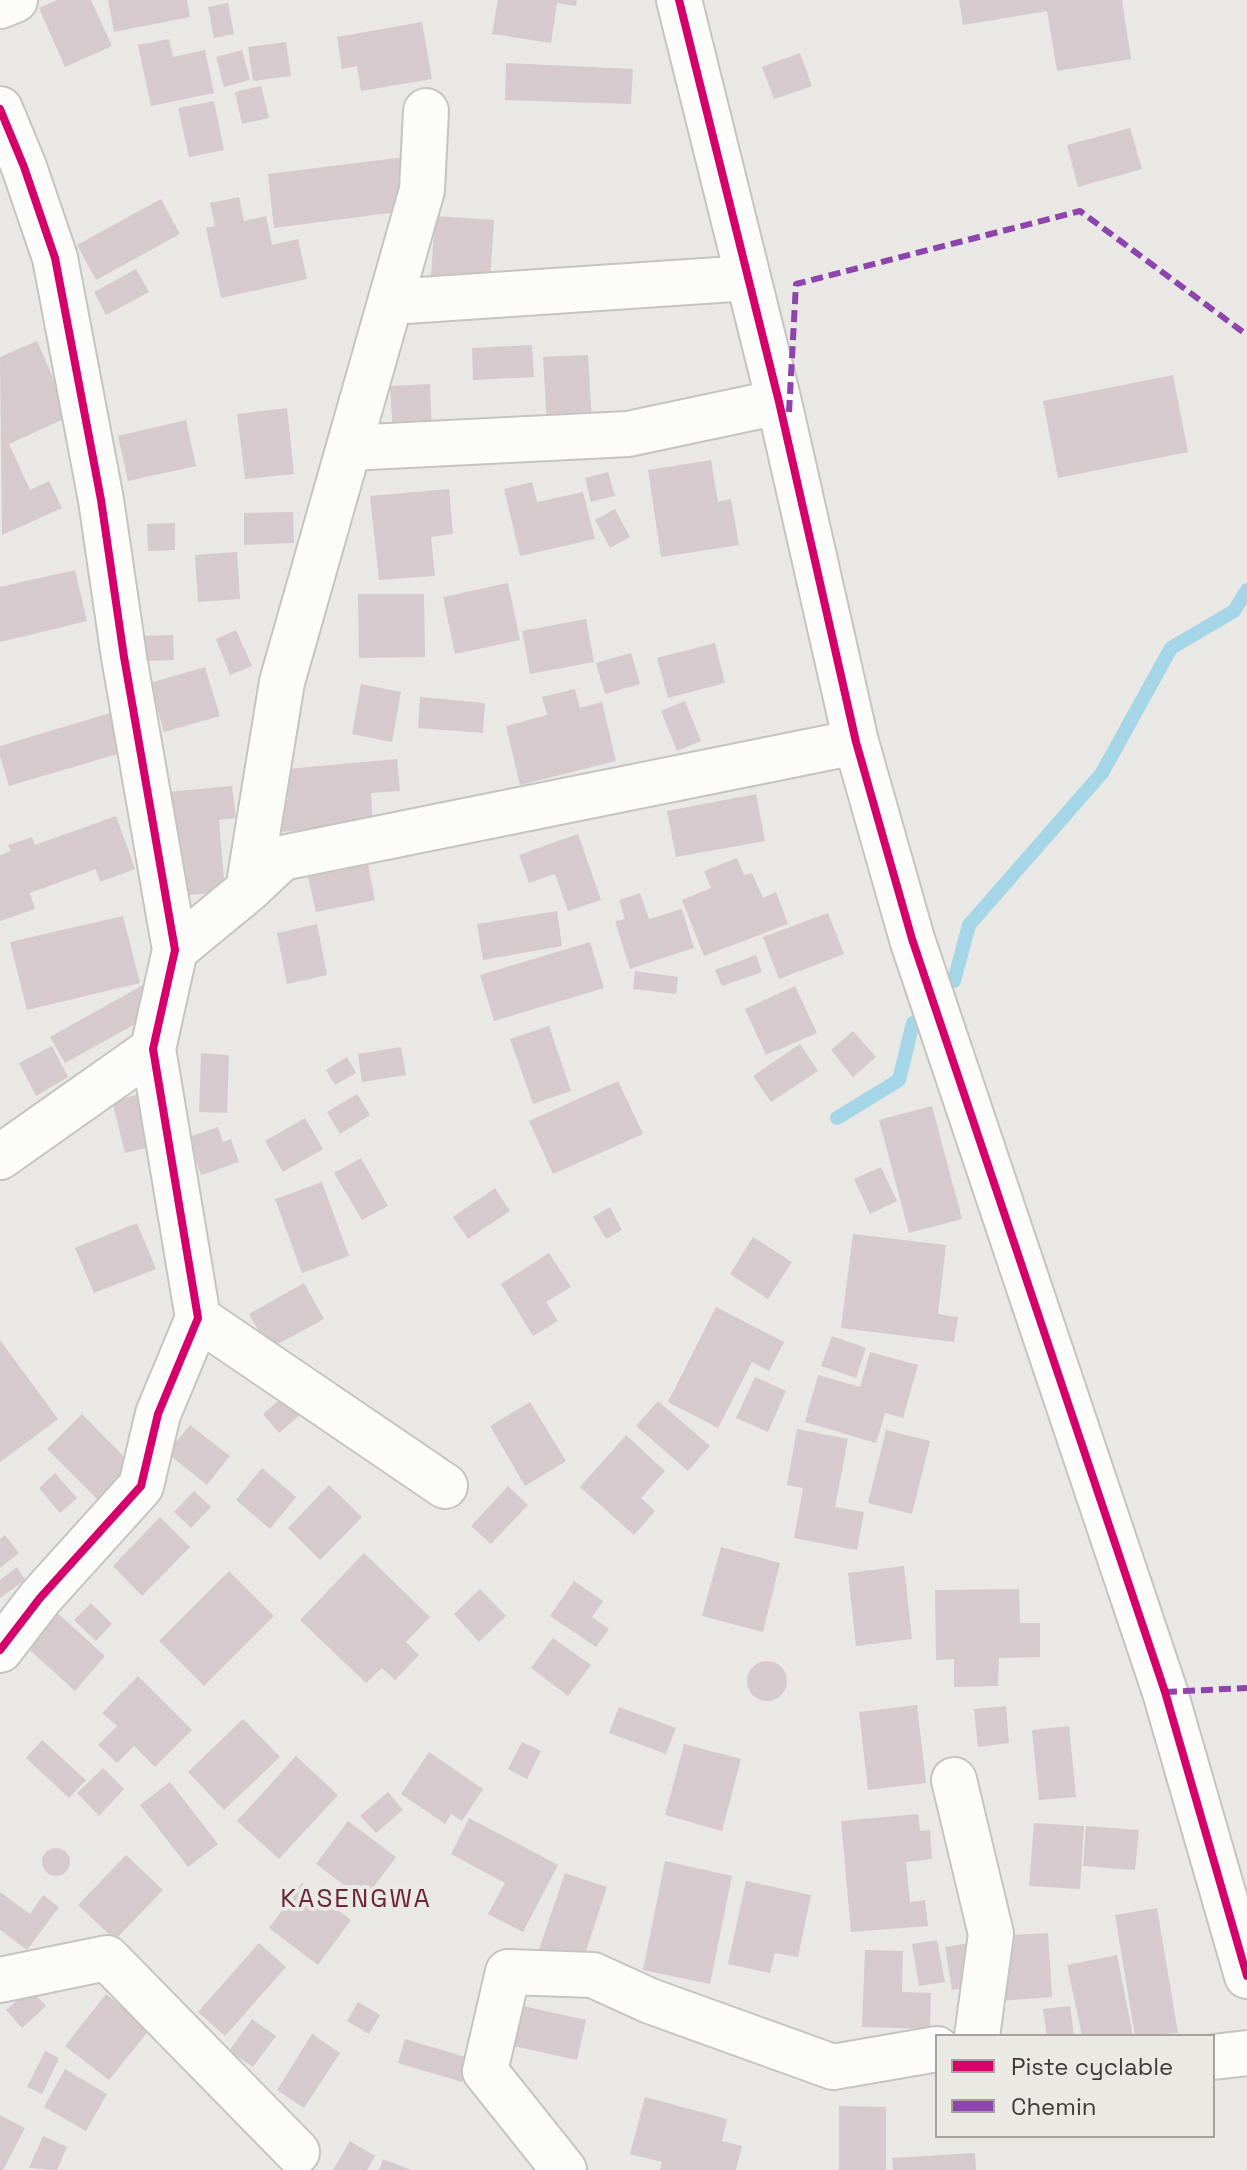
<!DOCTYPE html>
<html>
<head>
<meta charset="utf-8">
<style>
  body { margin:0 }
  #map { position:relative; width:1247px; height:2170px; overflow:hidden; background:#e9e8e5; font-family:"Space Grotesk",sans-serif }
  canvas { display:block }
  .legend { position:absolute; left:935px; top:2034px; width:280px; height:104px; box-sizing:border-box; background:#ebe9e3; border:2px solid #a5a39f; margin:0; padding:10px 14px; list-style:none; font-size:24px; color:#3c3b39 }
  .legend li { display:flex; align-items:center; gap:16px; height:40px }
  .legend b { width:40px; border:2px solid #a5a39f }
</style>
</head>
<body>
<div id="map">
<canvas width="1247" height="2170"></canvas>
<ul class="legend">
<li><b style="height:10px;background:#d6006c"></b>Piste cyclable</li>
<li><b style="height:10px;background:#8e44ad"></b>Chemin</li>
</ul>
</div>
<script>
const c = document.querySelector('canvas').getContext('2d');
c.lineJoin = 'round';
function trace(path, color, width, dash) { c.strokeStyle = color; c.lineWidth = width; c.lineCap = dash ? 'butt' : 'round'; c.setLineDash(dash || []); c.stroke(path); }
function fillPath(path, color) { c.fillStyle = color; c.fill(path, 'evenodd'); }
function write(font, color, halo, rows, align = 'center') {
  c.font = font + ' "Space Grotesk",sans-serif'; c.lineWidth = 8; c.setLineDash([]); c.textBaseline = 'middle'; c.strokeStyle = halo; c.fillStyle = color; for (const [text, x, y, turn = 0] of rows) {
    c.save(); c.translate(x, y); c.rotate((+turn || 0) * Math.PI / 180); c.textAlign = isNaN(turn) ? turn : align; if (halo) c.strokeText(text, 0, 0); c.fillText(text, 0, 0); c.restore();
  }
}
const stream = new Path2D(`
  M954 981 969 925 1102 773 1171 648 1234 611 1247 590
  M837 1118 899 1080 913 1023`);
const building = new Path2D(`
  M57 0H91L112 46 65 67 39 8Z
  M108 0H187L190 17 114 32Z
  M498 0H577L576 6 557 3 551 43 492 34Z
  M959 0H1122L1131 59 1057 71 1047 11 963 25Z
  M228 3 234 34 214 38 208 7Z
  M422 22 432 79 361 91 357 66 342 69 337 37Z
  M169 39 173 57 205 50 214 93 151 106 138 45Z
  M286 42 291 76 253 81 248 47Z
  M242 50 250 80 224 87 216 57Z
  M800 53 812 86 774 99 762 67Z
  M506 63 633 69 631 104 505 100Z
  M261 86 269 118 242 124 235 92Z
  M214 101 224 150 189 157 178 108Z
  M1130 128 1142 169 1078 187 1067 145Z
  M405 157 412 210 274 228 268 174Z
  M239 197 244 221 266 216 272 245 298 239 307 279 221 298 206 228 215 226 210 203Z
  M161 199 180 234 96 280 77 245Z
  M435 216 494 220 489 294 430 290Z
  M136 269 149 292 106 315 94 292Z
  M37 341 70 416 9 444 30 490 49 481 62 508 2 535 0 357Z
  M532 345 534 377 473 380 472 348Z
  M588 355 592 423 547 425 543 357Z
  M1173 375 1188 452 1058 478 1043 401Z
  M430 384 432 434 393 436 390 386Z
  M287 408 294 474 245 479 237 414Z
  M186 420 196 466 128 481 118 436Z
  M711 460 718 502 731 499 739 545 661 557 648 470Z
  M608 472 615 496 591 502 585 478Z
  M532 482 537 502 583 492 595 539 520 556 504 489Z
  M449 489 453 534 431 537 435 576 379 580 370 496Z
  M615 509 630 537 610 548 595 520Z
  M293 512 294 543 244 545V513Z
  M175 523V550L148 551 147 524Z
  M237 552 240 599 198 602 195 555Z
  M75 570 87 621 0 642V587Z
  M508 583 520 640 455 654 443 597Z
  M358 594H424L425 657 359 658Z
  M586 619 594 662 530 674 522 631Z
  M236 630 252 666 230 675 216 639Z
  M173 635 174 660 139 661V636Z
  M715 643 725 683 668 698 657 658Z
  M631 653 640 684 605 694 596 663Z
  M205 667 220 716 164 732 150 683Z
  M361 684 401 692 392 742 352 734Z
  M575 689 580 708 602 702 616 761 520 785 506 726 547 715 542 697Z
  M420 697 485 703 483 733 418 728Z
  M685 701 701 741 677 751 661 711Z
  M110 713 121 753 9 786 0 756V746Z
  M397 759 400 791 371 793 373 824 279 832 276 801 288 800 286 769Z
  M232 786 236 818 219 820 225 892 177 896 167 792Z
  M756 794 765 841 676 857 667 811Z
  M116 816 135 869 100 882 96 869 30 893 35 909 0 921V855L11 851 8 845 32 837 35 845Z
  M578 834 601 900 568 911 555 874 529 883 519 855Z
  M737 858 744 875 752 873 763 898 776 892 788 924 704 956 682 900 711 888 704 871Z
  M368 865 375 900 316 912 308 877Z
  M640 893 649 919 682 909 694 948 630 969 615 921 625 919 619 900Z
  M557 911 562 946 483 960 477 924Z
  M828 913 844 954 779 979 763 937Z
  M123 916 140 983 27 1010 10 942Z
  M317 924 327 975 287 984 277 933Z
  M590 942 604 988 494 1021 480 975Z
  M756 955 762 972 722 986 715 970Z
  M635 971 678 977 676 994 633 989Z
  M143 985 157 1012 65 1063 50 1037Z
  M795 986 817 1033 766 1055 745 1009Z
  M549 1026 571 1091 533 1104 510 1039Z
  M853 1031 876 1057 853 1077 831 1050Z
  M800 1044 818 1071 771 1102 753 1076Z
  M52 1046 68 1077 36 1096 19 1063Z
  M401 1047 406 1075 362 1082 358 1054Z
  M201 1053 229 1055 227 1113 199 1112Z
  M347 1057 356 1073 335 1085 326 1070Z
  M618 1081 643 1134 553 1174 529 1121Z
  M144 1093 157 1145 125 1153 112 1101Z
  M357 1094 370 1115 340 1134 327 1112Z
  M932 1106 962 1219 909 1233 879 1120Z
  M305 1118 323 1149 283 1172 265 1141Z
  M218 1127 223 1142 231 1139 239 1162 201 1175 188 1137Z
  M361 1158 388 1206 362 1220 334 1173Z
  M881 1167 897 1201 870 1214 854 1179Z
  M322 1182 349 1256 302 1273 275 1199Z
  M495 1188 510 1211 468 1239 453 1217Z
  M610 1207 622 1230 606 1239 593 1217Z
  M137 1223 156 1269 94 1293 75 1248Z
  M853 1234 946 1245 938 1314 958 1317 954 1342 841 1328Z
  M753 1237 792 1262 768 1299 730 1274Z
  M549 1253 571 1287 546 1302 558 1321 533 1336 501 1284Z
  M304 1283 324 1319 269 1349 249 1314Z
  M716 1307 784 1342 769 1371 752 1362 718 1428 668 1402Z
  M832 1336 866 1348 856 1378 821 1366Z
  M0 1340 58 1419 0 1462Z
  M870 1352 918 1365 903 1418 885 1413 876 1443 805 1422 818 1375 860 1387Z
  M755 1377 786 1391 768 1432 736 1418Z
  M284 1396 300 1415 279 1433 263 1414Z
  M658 1401 710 1446 688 1471 636 1426Z
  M530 1402 566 1461 525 1486 490 1426Z
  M82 1414 133 1466 98 1500 47 1449Z
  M190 1425 230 1456 207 1485 167 1453Z
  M797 1429 848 1439 835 1507 864 1512 857 1550 794 1538 803 1488 787 1485Z
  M886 1430 930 1441 912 1514 868 1503Z
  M626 1435 665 1471 641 1498 655 1511 634 1535 580 1487Z
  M262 1468 296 1497 270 1529 236 1500Z
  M55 1473 77 1498 60 1513 39 1488Z
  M329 1485 362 1517 320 1560 288 1528Z
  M508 1486 528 1505 491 1544 471 1526Z
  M194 1491 211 1507 191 1528 174 1512Z
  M160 1517 190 1547 142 1596 113 1566Z
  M5 1535 19 1553 0 1568V1539Z
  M721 1547 780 1563 763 1632 702 1616Z
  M364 1553 430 1617 406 1642 419 1655 395 1680 382 1668 366 1683 300 1620Z
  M904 1566 912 1639 856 1646 848 1573Z
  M17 1567 25 1580 0 1598V1580Z
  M229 1571 274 1616 204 1686 159 1641Z
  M574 1581 603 1601 592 1617 609 1629 596 1647 550 1616Z
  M480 1589 506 1616 479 1642 454 1614Z
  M1019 1589 1020 1623H1040V1657L999 1658 998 1686 954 1687V1659L936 1660 935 1590Z
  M91 1603 112 1624 96 1641 74 1620Z
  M54 1610 105 1656 75 1691 23 1644Z
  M553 1638 591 1665 568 1696 531 1668Z
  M747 1681a20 20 0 1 1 40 0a20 20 0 1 1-40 0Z
  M138 1676 192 1730 155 1767 134 1746 117 1763 98 1745 117 1726 102 1713Z
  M917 1705 926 1783 868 1790 859 1712Z
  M1006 1706 1009 1743 978 1747 974 1709Z
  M619 1707 676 1728 666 1754 609 1733Z
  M243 1719 280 1757 224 1810 188 1772Z
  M1069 1726 1076 1797 1039 1800 1032 1730Z
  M42 1740 86 1780 69 1798 26 1758Z
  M522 1742 541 1751 527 1779 508 1769Z
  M684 1744 741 1759 722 1831 665 1815Z
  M429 1752 483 1789 462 1821 451 1814 445 1824 401 1794Z
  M296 1756 338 1795 279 1859 237 1821Z
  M103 1768 124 1789 99 1816 77 1793Z
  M170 1782 218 1844 188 1867 140 1805Z
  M388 1792 403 1810 376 1833 360 1816Z
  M918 1814 920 1831 930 1830 932 1859 906 1862 910 1902 925 1900 928 1926 851 1932 841 1821Z
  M469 1818 558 1865 523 1932 488 1914 505 1883 451 1854Z
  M348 1821 396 1857 364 1900 316 1864Z
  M1034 1823 1084 1826 1080 1889 1029 1886Z
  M1086 1826 1139 1830 1135 1870 1083 1866Z
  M42 1862a14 14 0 1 1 28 0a14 14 0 1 1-28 0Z
  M126 1855 163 1890 115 1940 78 1905Z
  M665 1861 732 1876 710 1984 643 1970Z
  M565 1873 607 1887 581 1966 538 1952Z
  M746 1881 811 1895 798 1957 775 1953 770 1973 728 1964Z
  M302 1883 351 1920 318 1965 269 1928Z
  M0 1892 30 1914 43 1895 59 1907 27 1950 0 1930Z
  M1157 1908 1178 2033 1135 2036 1115 1915Z
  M1048 1933 1052 1997 1000 2001 996 1936Z
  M937 1940 945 1982 919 1986 912 1944Z
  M259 1943 286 1967 225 2036 198 2012Z
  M970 1943 978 1985 952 1990 945 1947Z
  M865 1950 903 1951 902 1992 931 1993 930 2029 862 2027Z
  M1117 1955 1133 2036H1082L1067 1965Z
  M30 1989 46 2006 22 2028 6 2010Z
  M106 1994 150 2029 109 2080 65 2046Z
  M358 2002 380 2015 369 2034 347 2021Z
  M519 2005 586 2020 577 2060 509 2045Z
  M1070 2006 1074 2036H1047L1043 2009Z
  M252 2019 276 2036 253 2067 229 2051Z
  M312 2034 340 2053 304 2108 277 2090Z
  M405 2039 469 2058 462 2082 398 2063Z
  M45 2051 59 2058 42 2094 27 2087Z
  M65 2069 107 2094 86 2131 44 2107Z
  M645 2097 727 2119 722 2141 742 2146 736 2170H660L662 2162 630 2154Z
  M839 2106 886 2107V2170H839Z
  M0 2115 25 2128 3 2170H0Z
  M43 2136 67 2147 57 2170 29 2168Z
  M350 2141 375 2156 367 2170H333Z
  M975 2153 976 2170H893L892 2158Z
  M383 2159 411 2170H379Z`);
const minor = new Path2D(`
  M679 0 779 402 856 742 912 939 1165 1692 1247 1976
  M0 6 15 0
  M0 109 24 167 55 258 101 500 124 657 175 950 153 1049 198 1318 158 1414 141 1486 40 1598 0 1650
  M391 302 748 278
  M349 448 628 434 779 402
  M248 890 282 682 422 190 426 111
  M175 950 248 890 282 858 856 742
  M0 1157 153 1049
  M198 1318 445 1486
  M954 1780 991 1934 977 2036
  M0 1980 107 1958 297 2152
  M1213 2057 1247 2053
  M564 2170 485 2071 508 1972 593 1975 650 2001 833 2067 937 2049`);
const quiet = new Path2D(`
  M789 412 796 284 1080 211 1247 335
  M1165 1692 1247 1688`);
const cycleway = new Path2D(`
  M679 0 779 402 856 742 912 939 1165 1692 1247 1976
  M0 109 24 167 55 258 101 500 124 657 175 950 153 1049 198 1318 158 1414 141 1486 40 1598 0 1650`);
const quarterNames = [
  ["KASENGWA",356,1900]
];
trace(stream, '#a5d6e7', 14);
fillPath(building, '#d6cacf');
trace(minor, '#c5c4c1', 48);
trace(minor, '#fcfcfb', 44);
trace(quiet, '#8e44ad', 6, [12, 6]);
trace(cycleway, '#d6006c', 8);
c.letterSpacing = '2px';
write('26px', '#6a263e', '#ebe9e3', quarterNames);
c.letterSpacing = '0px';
</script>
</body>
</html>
